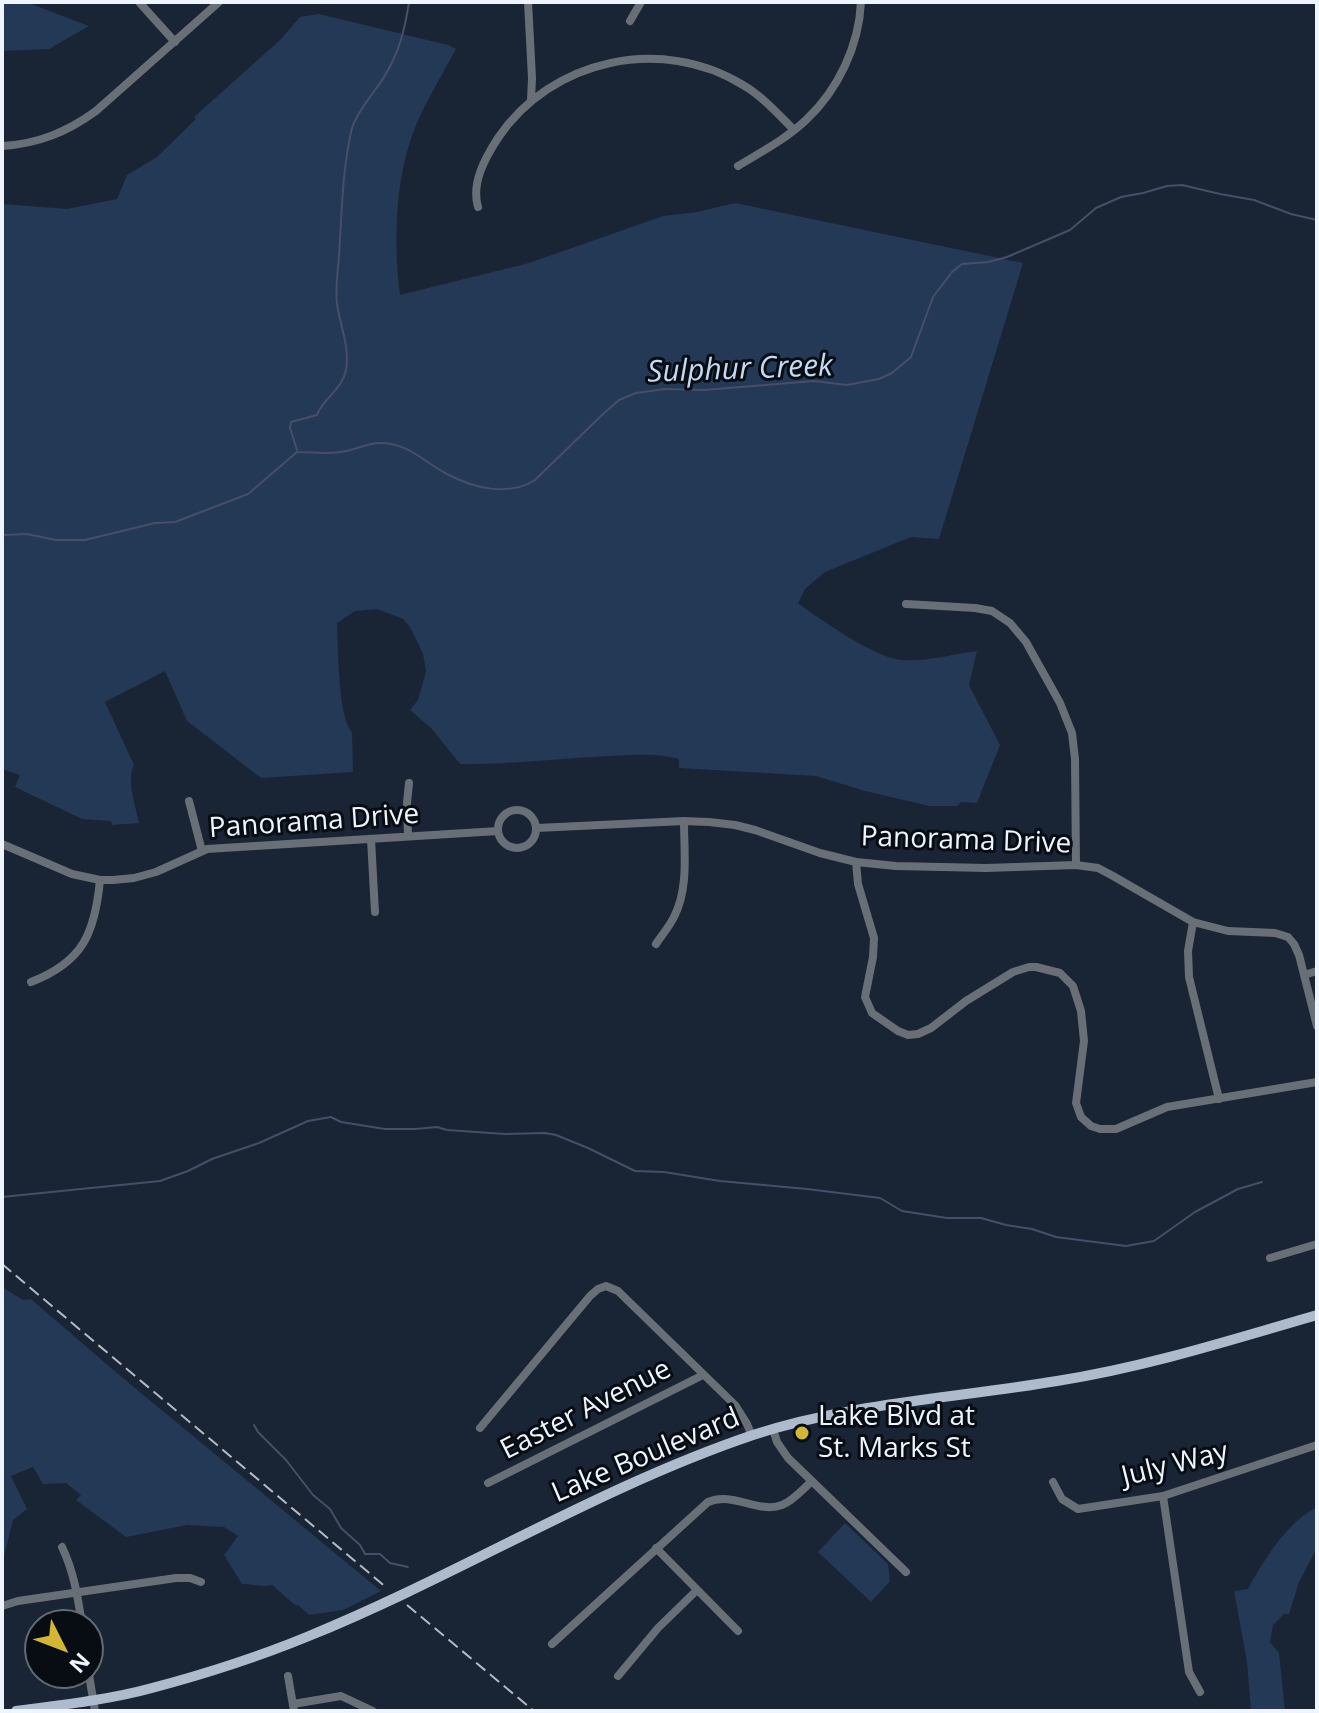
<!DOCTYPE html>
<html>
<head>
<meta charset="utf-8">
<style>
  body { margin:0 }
  #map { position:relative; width:1319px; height:1713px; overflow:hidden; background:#192434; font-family:"Open Sans",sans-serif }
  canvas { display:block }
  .frame { position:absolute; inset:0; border:4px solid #eff5fe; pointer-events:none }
  .north { position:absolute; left:24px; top:1609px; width:80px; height:80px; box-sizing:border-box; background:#080d14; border:2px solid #646a72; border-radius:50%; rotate:132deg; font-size:22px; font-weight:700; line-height:32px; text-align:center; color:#eff5fe }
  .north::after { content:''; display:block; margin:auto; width:28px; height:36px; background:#d4b635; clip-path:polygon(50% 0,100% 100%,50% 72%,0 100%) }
</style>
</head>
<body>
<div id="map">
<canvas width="1319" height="1713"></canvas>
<div class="frame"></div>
<div class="north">N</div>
</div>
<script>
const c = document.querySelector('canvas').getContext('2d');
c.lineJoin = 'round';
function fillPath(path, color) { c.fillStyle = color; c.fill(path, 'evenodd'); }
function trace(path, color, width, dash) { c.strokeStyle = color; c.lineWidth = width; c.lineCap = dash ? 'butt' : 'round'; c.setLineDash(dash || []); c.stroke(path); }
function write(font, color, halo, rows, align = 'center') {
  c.font = font + ' "Open Sans",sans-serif'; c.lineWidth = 6; c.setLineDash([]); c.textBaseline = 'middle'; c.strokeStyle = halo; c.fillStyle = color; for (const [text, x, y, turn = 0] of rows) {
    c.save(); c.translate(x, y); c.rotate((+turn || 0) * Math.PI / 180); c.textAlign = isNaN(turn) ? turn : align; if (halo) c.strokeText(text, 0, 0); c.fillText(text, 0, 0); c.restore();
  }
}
const green = new Path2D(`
  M2 2H26L89 26 49 49 2 51Z
  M319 14 448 45 456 49C444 71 431 93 420 116 395 170 393 236 400 295L529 263 663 216 697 212 735 203 1023 263 939 539 911 537 825 572 805 589 798 603C821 620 875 658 902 660 926 662 953 654 977 651L969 685 1000 745 977 803 961 802 957 806H930L899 799 865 791 816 776 679 768V759C656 753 634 755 610 756 560 758 510 765 460 764L431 728 410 710 418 700 426 671 423 654 410 627 403 619 377 609 355 611 337 623C338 646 338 717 352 732L353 772 261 778 187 721 165 671 105 702 134 765C126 781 136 806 139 823L112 825 111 821 82 819 15 787 20 775 2 769V204L67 209 117 199 127 175 157 157 196 119 194 117 280 40 300 17Z
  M2 1287 23 1300 31 1299 118 1374 381 1591 343 1610 309 1615 298 1605H295L272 1585C263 1588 252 1584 242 1584L224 1555 238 1536 224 1527 187 1525 126 1537 76 1500 81 1495 66 1483 43 1484 33 1467 11 1476 27 1509 13 1520 2 1565Z
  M1317 1507V1548L1299 1582 1289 1614H1284L1273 1625 1270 1642 1279 1653 1285 1711H1251L1247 1662 1234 1591 1248 1589C1263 1561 1288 1521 1317 1507Z
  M845 1523 888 1564 890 1581 871 1602 818 1552Z`);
const stream = new Path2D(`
  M297 450 290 428 291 422 317 415C323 398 343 389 346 370 350 347 340 326 337 304 335 289 338 271 339 255 342 213 342 170 352 128 357 111 375 92 384 77 399 53 405 29 409 2
  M2 535 27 534 56 540H85L155 523 175 522 248 494 297 452C313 452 331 455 346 451 358 449 369 442 382 443 410 444 425 463 447 474 473 488 509 497 535 480L603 414 619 400 636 393 665 389 704 390 814 381 847 385 879 379 892 373 911 357 933 297 952 272 962 264 988 262 1007 257 1070 230 1096 208 1121 197 1143 193 1167 186 1182 185 1220 194 1254 200 1291 214 1317 220
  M2 1197 160 1181 188 1171 212 1159 259 1143 308 1121 331 1117 341 1122 385 1129H415L437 1127 447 1130 505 1134 545 1133 556 1135 588 1148 635 1171 664 1172 720 1181 807 1189 880 1198 902 1211 947 1218H981L1006 1225 1032 1229 1056 1237 1126 1246 1154 1241 1195 1212 1238 1189 1262 1182
  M254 1425 258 1432 286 1460 313 1495 330 1509 341 1528 360 1545 365 1554H380L390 1563 408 1567`);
const minor = new Path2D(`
  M139 2 175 42
  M528 2 532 78 531 100
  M630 21 641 2
  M2 146C38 144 67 132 96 111L219 2
  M738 166C761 152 786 139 806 120 838 90 859 46 861 2
  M478 207C471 183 485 158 498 138 551 59 662 35 743 85 762 96 778 114 794 130
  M906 604 975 608 992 611 1010 623 1026 642 1060 703 1072 733 1075 759 1076 865
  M189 801 202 851
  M498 829a19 19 0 1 1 38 0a19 19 0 1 1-38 0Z
  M537 828 684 821 709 822 735 825 755 830 820 853 856 862 896 866 986 868 1076 865 1098 868 1113 876 1193 922 1228 931 1275 933 1288 937 1294 944 1299 955 1317 1026
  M408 836 407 803 409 783
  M371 839 375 912
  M2 844 72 874 100 880H113L134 878 156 872 207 849 498 831
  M856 862 858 884 874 938 873 957 865 997 872 1013 898 1031 908 1035 918 1034 931 1028 966 1001 1013 972 1029 967H1036L1060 973 1073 986 1081 1011 1084 1041 1076 1103 1081 1117 1091 1126 1100 1129H1116L1167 1107 1317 1082
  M1193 922 1188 951 1189 977 1219 1099
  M656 944C662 935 669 927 674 917 689 888 684 852 684 821
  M1304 975 1317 971
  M31 982C83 962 95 933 100 880
  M1270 1258 1317 1244
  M480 1428 590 1296 598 1289 606 1286 618 1291 735 1405 747 1424 752 1436
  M773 1429 777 1442 788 1458 906 1572
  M1053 1482 1062 1499 1078 1509 1163 1496 1317 1445
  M488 1483 703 1375
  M1163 1496 1189 1672 1200 1692
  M62 1547C74 1572 78 1598 82 1625
  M656 1548 738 1631
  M2 1606 18 1601 176 1578H190L201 1582
  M552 1644 708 1502C733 1491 758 1514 782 1505 793 1501 803 1489 812 1481
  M88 1669 95 1711
  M288 1676 294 1711
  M618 1676 658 1628 697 1590
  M293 1704 341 1696 373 1711`);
const major = new Path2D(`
  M16 1711C61 1705 108 1700 152 1688 205 1674 258 1657 309 1636 459 1575 599 1487 753 1435 851 1403 956 1398 1057 1381 1146 1367 1231 1340 1317 1315`);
const rail = new Path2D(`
  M2 1264 387 1588
  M407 1605 534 1711`);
const markers = [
  [802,1433,8,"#d4b635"]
];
const streetNames = [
  ["Panorama Drive",314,822,-4],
  ["Panorama Drive",966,841,2],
  ["Easter Avenue",586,1410,-27],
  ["Lake Boulevard",646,1456,-23],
  ["July Way",1175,1465,-14]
];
const poiNames = [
  ["Lake Blvd at",818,1417],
  ["St. Marks St",818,1449]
];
const waterNames = [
  ["Sulphur Creek",740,370,-2]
];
fillPath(green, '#233956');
trace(stream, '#484e68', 2);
trace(minor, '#696f77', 8);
trace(major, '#aebbcc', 10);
trace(rail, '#b4bbc6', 2, [12, 6]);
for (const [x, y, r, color] of markers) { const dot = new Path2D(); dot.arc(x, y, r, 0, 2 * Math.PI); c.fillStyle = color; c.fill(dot); trace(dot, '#080d14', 3); }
write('28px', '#eff5fe', '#080d14', streetNames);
write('28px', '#eff5fe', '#080d14', poiNames, 'left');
write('italic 30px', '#c5d9f3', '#080d14', waterNames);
</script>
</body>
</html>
